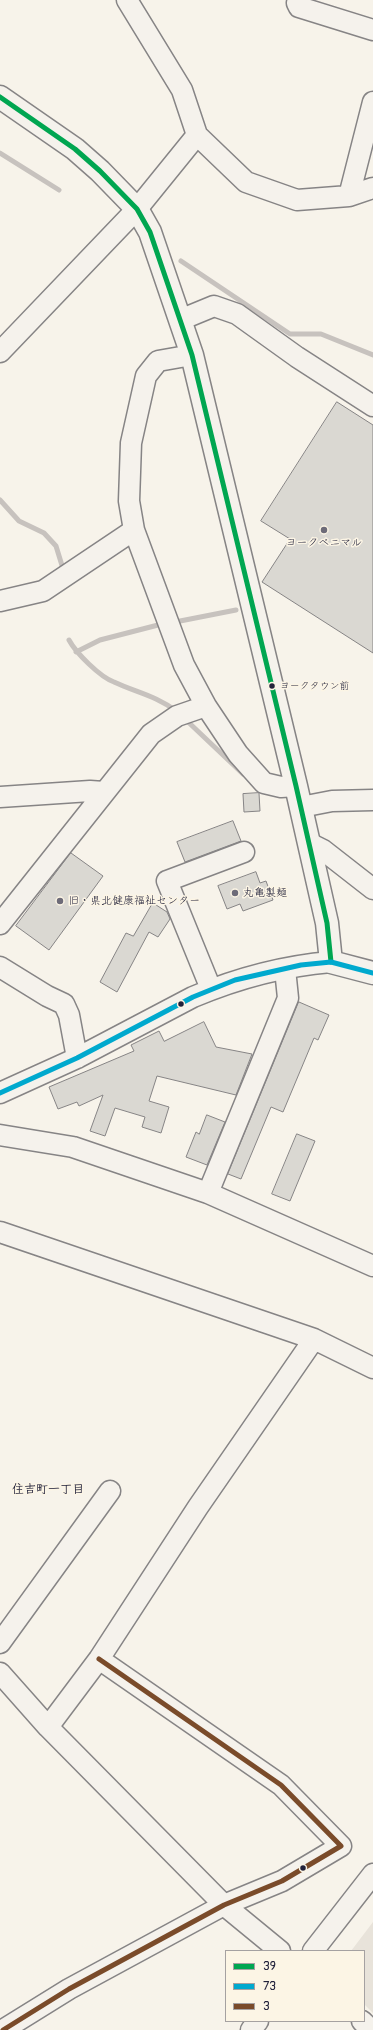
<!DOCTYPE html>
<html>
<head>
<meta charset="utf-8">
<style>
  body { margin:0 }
  #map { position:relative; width:373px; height:2030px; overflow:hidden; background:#f7f3ea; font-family:Pangolin,sans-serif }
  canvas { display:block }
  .legend { position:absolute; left:225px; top:1950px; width:140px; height:72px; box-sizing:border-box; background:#fcf5e5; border:1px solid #a5a1a1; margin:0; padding:5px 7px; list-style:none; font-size:12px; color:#22223b }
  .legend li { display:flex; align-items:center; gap:8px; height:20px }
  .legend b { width:20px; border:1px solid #a5a1a1 }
</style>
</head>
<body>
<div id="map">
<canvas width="373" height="2030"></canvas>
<ul class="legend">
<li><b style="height:5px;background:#00a651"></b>39</li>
<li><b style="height:5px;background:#00a9ce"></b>73</li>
<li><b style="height:5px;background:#7a4b2a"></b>3</li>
</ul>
</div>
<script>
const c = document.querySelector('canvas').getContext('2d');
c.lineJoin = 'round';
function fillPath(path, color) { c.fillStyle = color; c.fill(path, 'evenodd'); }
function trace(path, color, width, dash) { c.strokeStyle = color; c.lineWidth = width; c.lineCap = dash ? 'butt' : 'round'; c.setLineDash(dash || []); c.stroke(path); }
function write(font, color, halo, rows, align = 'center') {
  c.font = font + ' Pangolin,"Klee One",sans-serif'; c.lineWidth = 3; c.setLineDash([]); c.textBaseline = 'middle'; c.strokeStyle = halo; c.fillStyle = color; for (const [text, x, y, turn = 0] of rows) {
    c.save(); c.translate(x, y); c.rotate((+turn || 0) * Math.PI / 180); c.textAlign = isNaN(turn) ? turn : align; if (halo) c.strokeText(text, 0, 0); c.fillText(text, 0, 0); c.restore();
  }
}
const green = new Path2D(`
  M373 1922V2013L364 2004V1951H351Z`);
const stream = new Path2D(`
  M0 153 59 190
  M181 261 290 334H321L373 355
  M0 500 19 521 44 533 56 546 64 572
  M175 622 236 610
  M69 640C76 653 100 677 114 682 135 692 157 696 176 711
  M76 652 100 640 162 624
  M185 719 243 774`);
const building = new Path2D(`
  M337 402 373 425V653L262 582 290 539 261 521Z
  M259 793 260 811 244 812 243 794Z
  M233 821 241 841 185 862 177 842Z
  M71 853 103 876 49 950 16 926Z
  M256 872 260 883 266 881 273 900 243 911 240 904 227 909 218 886Z
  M153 903 167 912 170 919 158 937 149 932 117 992 100 982 126 933 133 936Z
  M299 1002 329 1015 318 1040 314 1038 283 1112 271 1107 241 1179 228 1174Z
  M204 1022 216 1047 252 1054 236 1095 157 1076 149 1101 169 1107 161 1133 142 1127 145 1117 115 1108 105 1136 90 1131 103 1095 79 1106 77 1102 58 1109 49 1087 134 1051 131 1045 159 1031 164 1041Z
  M207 1115 225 1122 207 1165 186 1157 196 1132 199 1134Z
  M297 1134 315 1141 290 1201 272 1194Z`);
const minor = new Path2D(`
  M127 0 182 90 197 135
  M298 0 297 3 299 7 373 30
  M349 196 373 102
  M180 320 214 306 237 314 297 357 373 406
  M0 352 137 209 197 135 246 182 297 200 349 196 373 188
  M192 355 158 361 146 376 131 443 129 501 134 530 184 665 206 706 238 754 264 783 281 787 296 786
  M0 601 43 591 134 530
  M0 797 90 791 104 792
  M301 807 332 801 373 800
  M309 843 323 850 373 889
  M0 924 151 734 177 716 206 706
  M0 967 47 996 64 1004 69 1015 77 1058
  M211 989 167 881 244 852
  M0 1093 77 1058 193 997C238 978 283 966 331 962
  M0 1135 73 1147 208 1193 373 1266
  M208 1193 288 998 285 969
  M0 1232 314 1339 373 1368
  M0 1643 110 1491
  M0 1673 48 1727 224 1905 280 1951
  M48 1727 99 1659 198 1507 314 1339
  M313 1951 373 1874
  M362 2021 371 2030
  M3 2030 69 1989 224 1905 282 1881 341 1846 281 1785 99 1659
  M251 2030 258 2021`);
const major = new Path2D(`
  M0 97 75 149 100 171 137 209 150 232 192 355 296 786 327 923 331 962 373 973`);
const bus1 = new Path2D(`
  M0 97 75 149 100 171 137 209 150 232 192 355 296 786 327 923 331 962`);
const bus2 = new Path2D(`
  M0 1093 77 1058 193 997 235 980 301 965 331 962 373 973`);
const bus3 = new Path2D(`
  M3 2030 69 1989 224 1905 282 1881 341 1846 281 1785 99 1659`);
const markers = [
  [324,530,4,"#6d6b78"],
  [272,686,3.5,"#22223b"],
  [235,893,4,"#6d6b78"],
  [60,901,4,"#6d6b78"],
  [181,1004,3.5,"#22223b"],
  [303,1868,3.5,"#22223b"]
];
const busNames = [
  ["ヨークタウン前",280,686]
];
const poiNames = [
  ["ヨークベニマル",324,543,"center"],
  ["丸亀製麺",243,893],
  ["旧・県北健康福祉センター",68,901]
];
const neighbourhoodNames = [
  ["住吉町一丁目",48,1490]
];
fillPath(green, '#e8e3da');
trace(stream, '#c7c2be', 5);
fillPath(building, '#dad8d2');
trace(building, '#868485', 1);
trace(minor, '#868485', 23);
trace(major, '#868485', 25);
trace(minor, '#f5f2ec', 20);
trace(major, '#f5f2ec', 22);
trace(bus1, '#00a651', 5);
trace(bus2, '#00a9ce', 5);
trace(bus3, '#7a4b2a', 5);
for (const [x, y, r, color] of markers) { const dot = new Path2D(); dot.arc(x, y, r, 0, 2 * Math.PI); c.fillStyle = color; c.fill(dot); trace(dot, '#fcf5e5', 1.5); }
write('10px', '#22223b', '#fcf5e5', busNames, 'left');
write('11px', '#22223b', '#fcf5e5', poiNames, 'left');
write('bold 12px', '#22223b', '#fcf5e5', neighbourhoodNames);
</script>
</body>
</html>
